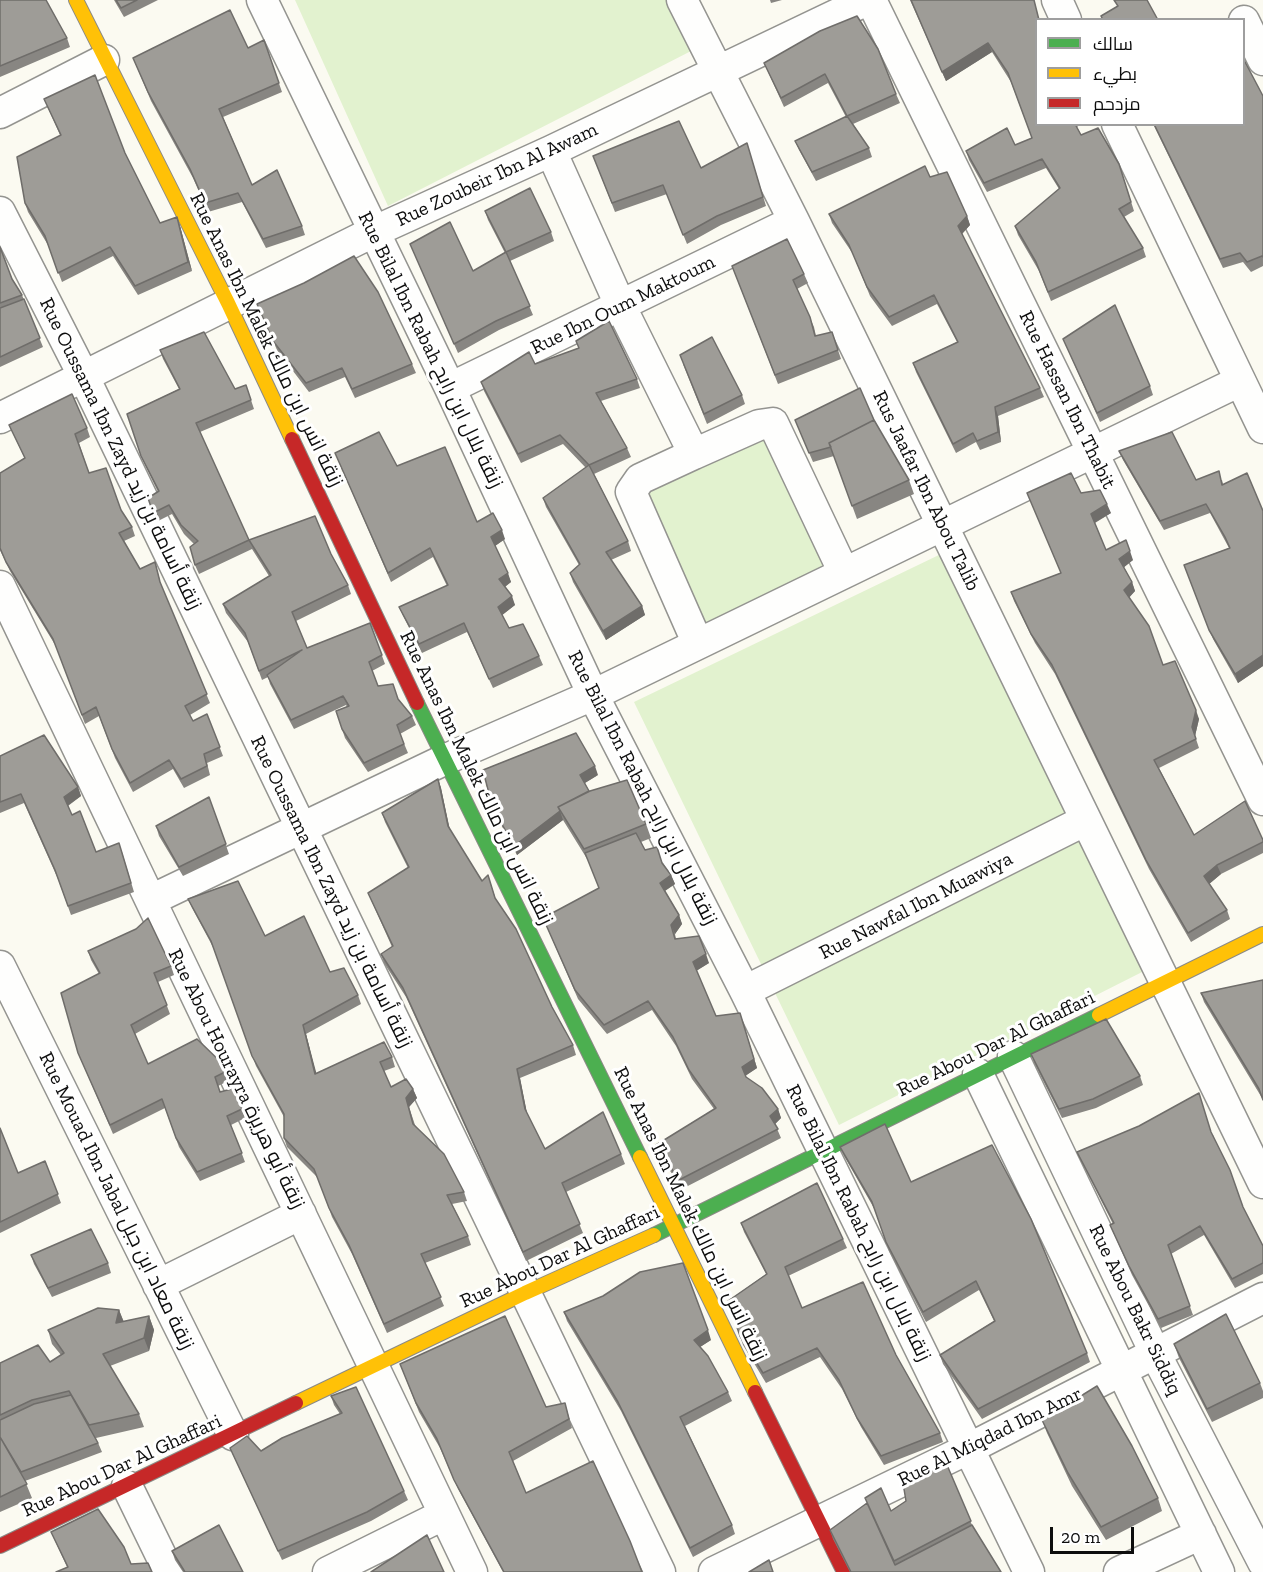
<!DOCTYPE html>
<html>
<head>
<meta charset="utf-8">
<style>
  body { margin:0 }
  #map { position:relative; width:1263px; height:1572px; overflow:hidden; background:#fbfaf1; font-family:"Zilla Slab",Cairo,serif }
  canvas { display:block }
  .legend { position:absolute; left:1035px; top:18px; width:210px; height:108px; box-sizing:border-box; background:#fff; border:2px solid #9e9e9e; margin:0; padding:8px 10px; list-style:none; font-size:18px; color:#0d0d0d }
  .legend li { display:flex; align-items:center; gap:12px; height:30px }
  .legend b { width:30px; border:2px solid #9e9e9e }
  .scale { position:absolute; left:1050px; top:1527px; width:84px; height:27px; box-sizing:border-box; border:3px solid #0d0d0d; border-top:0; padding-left:8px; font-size:18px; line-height:21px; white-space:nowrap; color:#0d0d0d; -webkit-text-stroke:4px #fff; paint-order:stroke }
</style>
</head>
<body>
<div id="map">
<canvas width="1263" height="1572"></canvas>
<ul class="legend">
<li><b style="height:8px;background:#4caf50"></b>سالك</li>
<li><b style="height:8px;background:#ffc107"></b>بطيء</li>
<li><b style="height:8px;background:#c62828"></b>مزدحم</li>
</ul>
<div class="scale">20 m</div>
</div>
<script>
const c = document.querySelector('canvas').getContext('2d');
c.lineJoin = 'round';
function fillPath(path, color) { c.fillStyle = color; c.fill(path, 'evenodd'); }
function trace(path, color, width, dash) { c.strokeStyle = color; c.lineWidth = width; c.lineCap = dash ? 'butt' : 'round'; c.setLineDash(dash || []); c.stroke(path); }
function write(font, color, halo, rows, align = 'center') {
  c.font = font + ' "Zilla Slab",Cairo,serif'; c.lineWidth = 6; c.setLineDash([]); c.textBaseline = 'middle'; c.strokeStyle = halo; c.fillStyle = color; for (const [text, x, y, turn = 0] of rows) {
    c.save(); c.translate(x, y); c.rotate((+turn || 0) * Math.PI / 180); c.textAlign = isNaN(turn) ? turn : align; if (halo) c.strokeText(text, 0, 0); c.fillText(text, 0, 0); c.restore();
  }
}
const green = new Path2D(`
  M295 0H670L695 49 388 206Z
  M774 430 838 564 697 629 633 493Z
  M943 553 1154 966 839 1125 634 702Z`);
const street = new Path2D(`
  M262 0 450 388 593 695 745 991 1029 1572
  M682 0 794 221 1263 1183
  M871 0 1263 800
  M1057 0 1066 20
  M1244 21 1263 60
  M0 113 104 60
  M1117 124 1263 428
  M551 151 621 307 694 454 640 479 631 492 697 642
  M0 212 84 377 660 1572
  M450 388 794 221
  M0 418 373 232 551 151 867 0
  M694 454 759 425 773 423 844 573
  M0 586 472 1572
  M151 900 444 760 593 695 1240 381
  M0 966 233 1435
  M745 991 1086 820
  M1013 1056 1156 1355 1263 1562
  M978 1074 1219 1572
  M158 1285 301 1214
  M127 1486 169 1572
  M328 1572 443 1515
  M714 1572 968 1449 1263 1298
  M1119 1572 1201 1534`);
const fast = new Path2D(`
  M417 703 640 1157
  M654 1235 1099 1015`);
const slow = new Path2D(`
  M76 0 228 303 292 439
  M1099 1015 1263 934
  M640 1157 755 1392
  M296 1403 525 1293 654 1235`);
const jam = new Path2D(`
  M292 439 417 703
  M755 1392 844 1572
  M0 1546 296 1403`);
const wall = new Path2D(`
  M0 0 49 7 67 38 70 47 0 77Z
  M114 0H158L124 17Z
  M770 0H782L771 3Z
  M910 0H1034L1036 20 1081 124 1077 127 1081 135 1122 173 1134 211 1124 217 1143 248 1146 257 1051 301 1039 271 1018 235 1015 226 1059 189 1046 168 987 192 969 160 966 151 1015 145 1032 138 1011 82 992 52 946 81Z
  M820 31 896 94 900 103 853 124 869 148 872 157 816 181 799 150 795 141 846 117 828 83 784 107 764 63Z
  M264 40 282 92 223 117 252 185 302 226 305 235 266 248 242 202 208 212 193 178 151 101 133 58 248 48Z
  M1263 96V266L1251 272 1243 262 1223 268 1153 124H1244Z
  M44 99 125 153 160 223 177 217 180 226 192 271 138 295 113 256 62 282 48 245 28 212 25 203 60 135Z
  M747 143 766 206 721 225 687 244 667 194 615 212 593 156 701 168Z
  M930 177 967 216 970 225 962 234 1040 388 1044 397 998 416 1001 442 980 450 976 442 956 453 916 372 913 363 957 342 937 304 892 326 870 296 853 254 832 223 829 214Z
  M485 211 551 232 554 241 510 261 533 315 499 330 458 353 410 244 473 271 505 253 488 220Z
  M0 247 12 280 22 295 43 347 0 367Z
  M732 266 804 274 808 283 797 289 814 327 816 336 832 332 841 359 778 384Z
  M257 304 412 364 416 373 355 398 345 377 309 392 277 350Z
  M1063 339 1150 386 1153 395 1100 422Z
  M160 350 235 389 246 385 254 409 200 432 249 540 331 554 348 585 351 594 296 621 307 648 370 623 385 664 372 671 378 686 398 699 412 716 416 725 400 734 408 753 368 772 345 738 336 711 347 707 346 705 294 729 270 684 268 677 262 680 248 642 226 613 223 604 269 576 252 549 199 574 195 565 194 544 184 534 172 514 156 522 153 513 158 492 145 465 127 414 179 389 163 359Z
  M535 364 637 379 640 388 601 401 627 448 631 457 594 474 628 541 631 551 611 560 642 606 645 615 606 640 573 582 570 573 579 565 546 507 543 498 586 468 563 444 521 463 484 391 481 382Z
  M683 364 742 395 745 404 707 424Z
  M795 420H874L909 480 914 494 857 519 834 456 813 462Z
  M9 425 87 428 90 437 79 443 89 473 121 511 132 527 135 536 124 541 140 569 155 562 162 588 210 703 190 715 193 721 207 714 223 756 207 763 210 775 184 788 173 769 133 792 115 758 99 716 85 724 57 648 10 571 0 550V473L25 459Z
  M1119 451 1196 480H1222L1223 484 1263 511V666L1238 683 1213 639 1184 565 1229 548 1210 513 1164 530 1123 460Z
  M335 453 397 466 477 522 505 539 495 546 511 582 505 587 515 605 502 615 509 628 539 656 543 665 493 688 467 632 422 653 403 616 399 607 447 586 433 557 391 582Z
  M1027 493H1081L1111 513 1095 523 1106 550 1133 560 1124 567 1132 582 1135 591 1129 597 1163 665 1199 719 1195 736 1199 748 1159 768 1194 835 1263 840V853L1221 874 1209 884 1227 910 1230 919 1191 942 1149 869 1055 674 1035 643 1014 601 1011 592 1061 573Z
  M0 756 78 787 81 796 68 806 72 815 96 852H122L134 892 71 915 58 879 24 803 0 813Z
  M598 775 585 783 589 791 646 824 651 838 641 842 645 850 663 863 671 875 675 884 665 891 679 915 682 924 675 934 676 939 709 963 696 971 716 1016 743 1022 757 1068 745 1076 778 1109 781 1118 775 1124 781 1138 682 1189 659 1154 656 1145 714 1109 692 1079 676 1046 652 1010 607 1034 578 999 543 918 599 888 589 862 563 820 517 855 496 815 492 806Z
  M438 779 441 788 450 830 482 881 488 875 496 900 552 1007 573 1045 576 1055 520 1078 527 1114 545 1149 621 1154 625 1164 566 1192 583 1233 526 1261 406 997 384 963 381 954 392 947 368 893 408 868 385 822 382 813Z
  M209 797 229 854 183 876 159 836 156 826Z
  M188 899 265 936 330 972 358 995 361 1004 306 1034 316 1074 392 1057 395 1067 384 1071 391 1087 413 1089 417 1098 409 1107 415 1125 464 1192 467 1201 452 1204 468 1236 471 1245 425 1263 444 1306 387 1333 352 1254 332 1217 318 1178 287 1147 284 1138V1117L256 1066 214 949 192 908Z
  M88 951 171 966 174 975 158 982 170 1014 135 1034 148 1064 229 1070 232 1079 218 1086 220 1092 235 1088 245 1118 231 1125 245 1162 200 1181 179 1147 165 1108 113 1134 78 1053 99 974 91 960Z
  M1263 980 1262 1098 1204 1002 1201 993Z
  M1031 1054 1140 1076 1143 1085 1096 1108 1062 1118 1034 1063Z
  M0 1128 18 1173 45 1161 61 1203 0 1233Z
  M1213 1135 1243 1207 1263 1246V1274L1235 1288 1204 1235 1171 1254 1193 1315 1161 1328 1132 1275 1110 1225 1113 1224 1081 1161 1077 1152Z
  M840 1147 911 1182 1087 1353 1090 1362 982 1419 943 1364 940 1355 994 1321 979 1290 926 1322 889 1251 875 1210 844 1156Z
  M741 1223 843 1239 847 1248 788 1276 802 1308 896 1355 940 1433 943 1442 884 1465 861 1427 842 1389 820 1357 766 1383 743 1345 728 1301 766 1274 744 1232Z
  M31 1255 108 1263 111 1273 52 1297 34 1264Z
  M119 1310 124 1322 149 1316 154 1330 149 1351 110 1366 139 1414 144 1427 96 1438 102 1452 25 1481 32 1498 0 1512V1363L50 1362 61 1355 52 1344 48 1330Z
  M564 1312 711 1340 700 1347 728 1392 732 1401 685 1426 732 1525 735 1534 693 1557 621 1411 567 1321Z
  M1174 1344 1260 1383 1263 1391V1398L1212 1422 1179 1358Z
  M400 1364 546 1407 565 1403 572 1428 513 1461 526 1493 642 1572H503L458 1489 440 1448 419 1412Z
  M331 1396 404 1491 408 1500 371 1521 282 1560 234 1457 230 1448 261 1451 340 1414 334 1405Z
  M1042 1420 1158 1498 1162 1511 1106 1540 1072 1486 1047 1433Z
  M947 1465 972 1525 1001 1572H850L833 1539 830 1530 891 1511 906 1501Z
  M51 1532 131 1564 67 1567Z
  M172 1551 243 1572H183L175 1560Z`);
const shadedWall = new Path2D(`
  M988 43 992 52 946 81 942 72Z
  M967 216 970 225 961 235 958 226Z
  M177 217 180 226 192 271 188 262Z
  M995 407 998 416 1001 442 998 432Z
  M1107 504 1111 513 1094 523 1091 514Z
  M502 530 505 539 495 546 491 537Z
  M1130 551 1133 560 1123 568 1119 559Z
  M508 573 511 582 503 588 499 579Z
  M1132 582 1135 591 1128 599 1124 590Z
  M512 596 515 605 501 616 498 607Z
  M642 606 645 615 606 640 603 631Z
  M1263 655V666L1238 683 1235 674Z
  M1196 710 1199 719 1195 736 1199 748 1192 727Z
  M595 766 598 775 583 784 580 775Z
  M438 779 441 788 451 836 448 826Z
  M78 787 81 796 67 806 64 797Z
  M560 811 563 820 517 855 514 846Z
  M1217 865 1221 874 1208 885 1204 876Z
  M671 875 675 884 663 892 660 883Z
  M679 915 682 924 675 934 671 925Z
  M706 954 709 963 696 971 693 962Z
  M740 1013 757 1068 745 1076 742 1067Z
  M303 1025 306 1034 319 1083 315 1074Z
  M517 1069 520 1078 528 1118 525 1109Z
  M413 1089 417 1098 409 1107 417 1133 406 1098Z
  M778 1109 781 1118 774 1125 770 1116Z
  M119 1310 124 1323H116Z
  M149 1316 154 1330 149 1351 144 1338Z
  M708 1330 711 1340 697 1349 694 1340Z`);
const building = new Path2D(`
  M0 0H46L67 38 0 66Z
  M116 0H137L121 8Z
  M911 0H1034L1039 20H1036V124H1075L1081 135 1098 128 1119 164 1131 202 1119 209 1143 248 1048 292 1036 262 1015 226 1060 188 1042 159 984 183 966 151 1007 128 1015 145 1032 138 1008 73 988 43 942 72Z
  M1114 0H1147L1158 20H1103L1101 16 1118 6Z
  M230 10 248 48 264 40 279 83 219 109 252 185 277 170 302 226 263 239 238 193 205 203 190 169 148 92 133 58Z
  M857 16 878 49 896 94 847 116 825 74 781 98 764 63 820 31Z
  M1244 60 1263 96V257L1262 256 1247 262 1240 253 1220 259 1154 124H1244Z
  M95 75 125 153 160 223 177 217 188 262 135 286 110 247 58 273 45 236 25 203 17 157 61 135 44 99Z
  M847 116 869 148 812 172 795 141Z
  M679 121 701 168 747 143 763 197 717 216 683 235 663 185 612 203 593 156Z
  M925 166 930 177 947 172 967 216 958 226 1040 388 995 407 998 432 977 441 973 433 953 444 913 363 958 342 934 295 889 317 867 287 849 245 829 214Z
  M530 188 551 232 506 252 530 306 496 321 454 344 410 244 450 222 473 271 506 252 485 211Z
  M787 239 804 274 793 280 810 317 815 336 832 332 838 350 775 375 732 266Z
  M0 247 12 279 22 295 0 303Z
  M354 256 378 292 412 364 352 389 342 368 306 383 273 341 257 304 304 283Z
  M24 299 40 338 0 357V308Z
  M1115 305 1150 386 1097 413 1063 339Z
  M609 321 637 379 596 393 627 448 589 465 560 435 518 454 481 382 529 352 535 364 579 348 576 341Z
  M204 332 235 389 246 385 251 400 196 423 249 540 315 516 331 554 348 585 292 612 307 648 370 623 382 655 369 662 378 686 393 684 398 699 412 716 397 725 404 744 364 763 342 729 336 711 349 706 343 696 291 720 267 675 302 650 259 671 245 633 223 604 271 575 249 540 195 565 190 547 198 541 181 525 169 505 153 513 148 498 159 491 141 456 127 414 180 389 160 350Z
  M712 337 742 395 704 414 680 355Z
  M860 388 874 420 829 443 831 447 809 453 795 420Z
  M72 394 87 428 75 434 89 473 106 468 121 510 132 527 119 533 140 569 155 562 160 582 207 694 185 706 193 721 207 714 220 747 204 754 207 766 181 779 169 760 130 783 112 749 96 707 82 715 53 639 6 562 0 548V473L25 458 9 425Z
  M874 420 909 480 852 506 829 443Z
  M379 432 397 466 445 447 477 522 493 513 502 530 491 537 508 573 499 579 512 596 498 607 509 628 523 624 539 656 489 679 464 623 419 644 399 607 448 585 430 548 388 573 335 453Z
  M1172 432 1196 480 1219 471 1222 485 1247 473 1263 511V655L1235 674 1209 630 1184 565 1230 548 1225 537 1206 504 1160 521 1119 451Z
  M589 465 628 541 606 552 642 606 603 631 570 573 580 564 543 498Z
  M1071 473 1081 493 1100 490 1107 504 1091 514 1106 550 1126 540 1130 551 1119 559 1132 582 1124 590 1149 626 1163 665 1175 661 1196 710 1192 727 1196 739 1154 760 1194 835 1245 801 1263 840V842L1217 865 1204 876 1227 910 1188 933 1146 860 1052 665 1031 634 1011 592 1061 573 1027 493Z
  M576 733 595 766 580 775 589 791 558 807 560 811 514 846 492 806 483 770Z
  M44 735 78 787 64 797 72 815 80 811 96 852 119 843 131 883 68 906 55 870 21 794 0 802V756Z
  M438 779 448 826 482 881 488 875 495 898 516 929 552 1007 573 1045 517 1069 525 1109 545 1149 603 1112 621 1154 562 1183 580 1224 523 1252 403 988 381 954 393 946 368 893 409 867 382 813Z
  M627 780 646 824 584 849 558 807 590 791Z
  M209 797 226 844 179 867 156 826Z
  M636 833 645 850 657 847 662 863 671 875 660 883 679 915 671 925 675 939 699 936 706 954 693 962 716 1016 740 1013 754 1059 742 1067 746 1077 762 1088 778 1109 770 1116 778 1129 679 1180 656 1145 716 1108 689 1070 673 1037 648 1001 604 1025 575 990 543 918 599 888 585 853Z
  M238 881 265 936 304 916 330 972 344 968 358 995 303 1025 315 1074 384 1042 392 1057 380 1062 391 1087 406 1079 413 1089 406 1098 413 1124 444 1154 464 1192 447 1195 468 1236 421 1254 441 1297 384 1324 349 1245 329 1208 314 1169 284 1138V1114L252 1056 211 941 188 899Z
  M148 918 171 966 154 973 167 1005 131 1025 148 1064 197 1039 229 1070 215 1077 220 1092 235 1088 242 1109 227 1116 242 1153 197 1172 176 1138 162 1099 110 1125 78 1053 61 993 100 973 88 951 136 929Z
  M1263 980V1100L1259 1089 1201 993Z
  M1106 1019 1140 1076 1093 1099 1059 1109 1031 1054Z
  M1199 1093 1211 1132 1230 1170 1243 1207 1263 1246V1263L1232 1279 1200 1226 1168 1245 1190 1306 1158 1319 1129 1266 1110 1225 1114 1223 1077 1152 1139 1126Z
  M885 1124 911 1182 992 1145 1031 1219 1087 1353 978 1409 940 1355 995 1321 976 1281 923 1312 886 1242 872 1202 840 1147Z
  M0 1128 18 1173 45 1161 58 1194 0 1222Z
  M817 1183 843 1239 785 1267 802 1308 863 1282 896 1355 940 1433 881 1456 857 1418 839 1380 817 1348 763 1373 740 1336 728 1301 767 1274 741 1223Z
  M91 1229 108 1263 48 1288 31 1255Z
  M683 1263 708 1330 694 1340 708 1356 728 1392 680 1417 732 1525 690 1548 618 1402 564 1312 603 1296 640 1272Z
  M98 1308 119 1310 116 1323 149 1316 144 1338 103 1354 139 1414 89 1425 69 1391 32 1400 0 1415V1363L38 1345 50 1362 64 1353 48 1330Z
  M1226 1314 1260 1383 1207 1409 1174 1344Z
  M505 1316 546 1407 565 1403 569 1419 509 1452 526 1493 593 1461 630 1541 642 1572H504L454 1480 437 1439 416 1403 400 1364Z
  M1097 1386 1132 1446 1158 1498 1101 1527 1068 1473 1042 1420Z
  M356 1387 404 1491 367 1512 278 1551 230 1448 247 1436 261 1451 282 1438 342 1413 331 1396Z
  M71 1395 98 1443 21 1472 0 1437V1420L34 1404Z
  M0 1437 27 1484 0 1497Z
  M947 1465 971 1521 894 1561 865 1498 881 1488 891 1511 906 1501 903 1483Z
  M867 1503 895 1565 972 1525 1001 1572H851L830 1530Z
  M98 1509 124 1547 131 1564 148 1563 152 1572H56L68 1567 51 1532Z
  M219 1525 243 1572H185L172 1551Z
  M427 1535 444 1572H371Z
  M769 1560 773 1572H749Z`);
const streetNames = [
  ["Rue Zoubeir Ibn Al Awam",497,175,-25],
  ["Rue Ibn Oum Maktoum",623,305,-26],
  ["Rue Anas Ibn Malek زنقة انس ابن مالك",266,340,64],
  ["Rue Bilal Ibn Rabah زنقة بلال ابن رابح",430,350,64],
  ["Rue Hassan Ibn Thabit",1067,400,64],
  ["Rue Oussama Ibn Zayd زنقة أسامة بن زيد",120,454,64],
  ["Rus Jaafar Ibn Abou Talib",926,491,64],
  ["Rue Anas Ibn Malek زنقة انس ابن مالك",476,778,64],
  ["Rue Bilal Ibn Rabah زنقة بلال ابن رابح",642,788,63],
  ["Rue Oussama Ibn Zayd زنقة أسامة بن زيد",331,892,64],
  ["Rue Nawfal Ibn Muawiya",916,906,-27],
  ["Rue Abou Dar Al Ghaffari",996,1044,-26],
  ["Rue Abou Hourayra زنقة أبو هريرة",236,1079,64],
  ["Rue Mouad Ibn Jabal زنقة معاد ابن جبل",116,1201,64],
  ["Rue Anas Ibn Malek زنقة انس ابن مالك",690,1214,64],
  ["Rue Bilal Ibn Rabah زنقة بلال ابن رابح",858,1223,64],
  ["Rue Abou Dar Al Ghaffari",560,1257,-25],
  ["Rue Abou Bakr Siddiq",1135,1310,64],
  ["Rue Al Miqdad Ibn Amr",990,1437,-26],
  ["Rue Abou Dar Al Ghaffari",122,1466,-25]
];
fillPath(green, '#e2f2cf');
trace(street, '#949490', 33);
trace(fast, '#8b8a86', 16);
trace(slow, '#8b8a86', 16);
trace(jam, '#8b8a86', 16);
trace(street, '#fefefd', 30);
trace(fast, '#4caf50', 14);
trace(slow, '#ffc107', 14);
trace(jam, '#c62828', 14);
fillPath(wall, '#888682');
fillPath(shadedWall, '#6f6d6a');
fillPath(building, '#9e9c97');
trace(building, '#6f6d6a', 1.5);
write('20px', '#0d0d0d', '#fff', streetNames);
</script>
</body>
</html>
